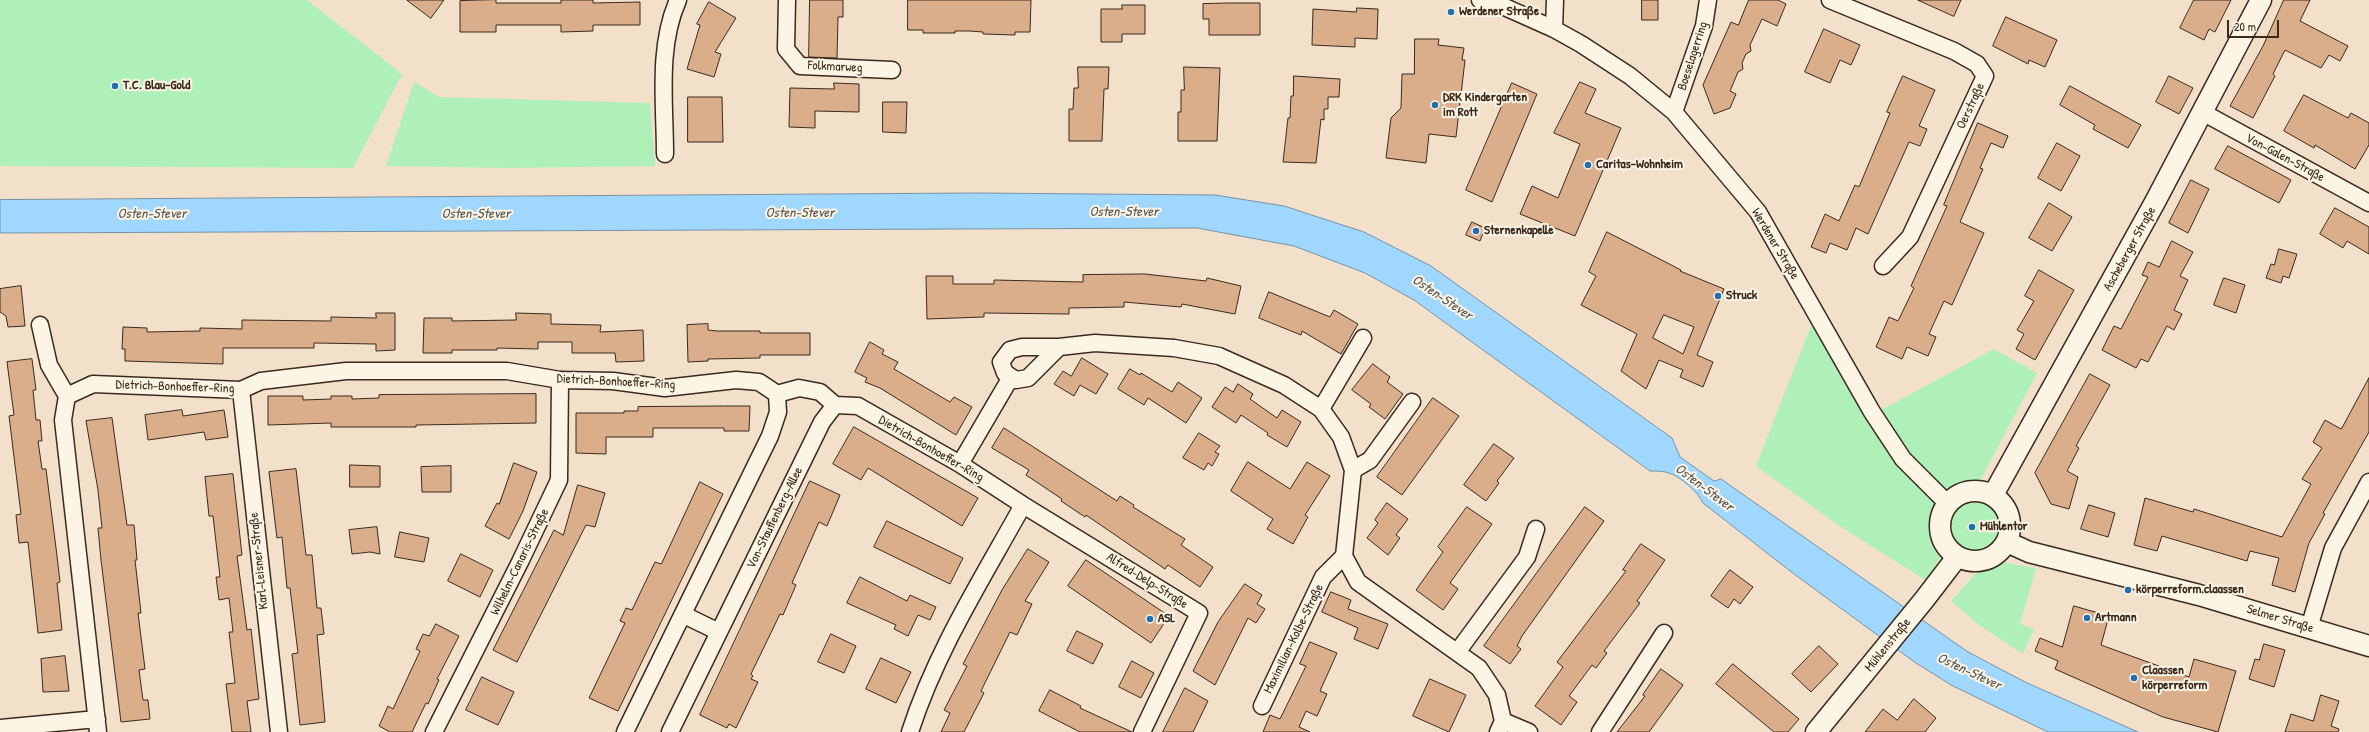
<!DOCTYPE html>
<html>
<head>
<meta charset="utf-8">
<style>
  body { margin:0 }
  #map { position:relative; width:2369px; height:732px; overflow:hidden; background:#f2e0ca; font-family:"Patrick Hand",sans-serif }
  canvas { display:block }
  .scale { position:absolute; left:2227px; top:20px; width:52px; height:18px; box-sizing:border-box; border:2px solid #3b2a1e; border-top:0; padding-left:5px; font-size:12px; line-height:14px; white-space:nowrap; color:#3b2a1e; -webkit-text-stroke:3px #fcf5e5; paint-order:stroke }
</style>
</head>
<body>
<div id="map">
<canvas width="2369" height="732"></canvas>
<div class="scale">20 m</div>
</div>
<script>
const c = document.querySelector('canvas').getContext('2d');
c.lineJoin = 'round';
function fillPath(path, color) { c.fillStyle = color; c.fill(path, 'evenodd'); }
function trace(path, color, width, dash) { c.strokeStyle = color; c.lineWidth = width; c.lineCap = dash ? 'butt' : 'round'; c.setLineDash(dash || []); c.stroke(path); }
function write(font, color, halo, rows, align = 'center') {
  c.font = font + ' "Patrick Hand",sans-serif'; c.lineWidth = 4; c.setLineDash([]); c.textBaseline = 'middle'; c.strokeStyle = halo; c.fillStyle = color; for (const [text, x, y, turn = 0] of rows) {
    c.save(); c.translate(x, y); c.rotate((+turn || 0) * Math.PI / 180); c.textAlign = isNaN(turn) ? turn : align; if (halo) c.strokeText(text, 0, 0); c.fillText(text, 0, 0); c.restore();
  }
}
const green = new Path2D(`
  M0 0H307L402 74 353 168 0 166Z
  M414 82 439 97 650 103 655 166 509 168 386 166Z
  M1816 313 1874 414 1994 349 2037 373 1980 481H1960L1941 496 1929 517 1931 540 1940 558 1925 580 1838 525 1756 466Z
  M1948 527a26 26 0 1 1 52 0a26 26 0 1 1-52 0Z
  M1996 561 2036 568 2020 624 2034 629 2023 654 1979 625 1951 601 1977 572Z`);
const water = new Path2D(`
  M975 193 1215 195 1284 206 1364 232 1431 266 1672 438 1680 457 1714 481 1721 479 1968 652 2025 682 2138 732H2048L1951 685 1913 661 1794 574 1703 503C1698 492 1681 477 1669 473 1664 471 1656 471 1650 471L1414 300 1365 273 1294 246 1197 228 0 233V200Z`);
const building = new Path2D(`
  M407 0H444L431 18Z
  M496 0V3H561V0H593V3L640 2V25H593V31L561 32V25H496V32H460V1Z
  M810 0H843V17H838L837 58 809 57Z
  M908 0H1031L1030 32H1015V35L983 34V32L969 31H955V33H923V30H908Z
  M1642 0H1658V20H1642Z
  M1749 0H1778L1786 4 1777 26 1762 19 1750 45 1751 51 1746 54 1742 63 1743 69 1738 72 1730 91 1736 94 1730 108 1714 114 1703 85 1731 22 1738 25Z
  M1918 0H1961L1954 16Z
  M2194 0H2231L2215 32 2209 29 2204 40 2180 28Z
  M2284 0H2310L2300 21 2348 46 2340 61 2329 55 2321 68 2285 50 2273 74 2275 76 2253 118 2230 106 2263 46Z
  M709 2 736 18 715 52 721 54 714 77 687 69 700 25 697 24Z
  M1229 3H1260V35H1209V19H1203V4Z
  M1122 5H1145V34H1122V42H1101V9H1122Z
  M1357 8 1378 9 1377 39 1355 38V47L1312 45 1313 9 1356 12Z
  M2006 17 2057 40 2045 67 2029 60 2028 64 1993 46Z
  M1824 29 1860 45 1851 65 1840 60 1830 83 1805 72Z
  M1415 39H1439L1438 45 1464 48 1462 60H1465L1456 137 1429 134 1426 163 1386 158 1391 118 1401 108 1402 74H1414Z
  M1078 67H1109L1108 89H1104L1102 141H1069V109H1073L1074 88H1078Z
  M1184 67 1220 68 1217 141H1178V112H1181V90H1184Z
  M1294 76 1340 79 1339 97H1328V109H1324V120L1321 119 1316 163 1283 162 1288 118H1290L1291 96H1293Z
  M1903 76 1935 90 1919 126 1927 129 1920 146 1909 142 1868 234 1856 228 1847 250 1830 243 1826 253 1811 247 1825 214 1839 221 1855 185 1859 187 1890 113 1887 112Z
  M2169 76 2193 88 2179 114 2156 102Z
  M1580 82 1596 89 1585 113 1621 128 1575 236 1520 214 1532 186 1558 198 1580 144 1554 133Z
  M834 83 859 84V112L815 111V128L789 127 790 88 834 89Z
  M1512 83 1537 94 1492 202 1466 190Z
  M2070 86 2141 125 2128 148 2093 129 2095 125 2060 105Z
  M2304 95 2348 118 2351 113 2369 123V145L2355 169 2315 145 2314 148 2284 131Z
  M688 97H722L723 142H688Z
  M883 102H907L906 133 883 132Z
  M1978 123 2008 136 2003 148 1991 143 1980 168 1983 169 1960 222 1984 233 1952 305 1944 301 1929 334 1936 337 1928 356 1907 347 1902 359 1876 347 1889 317 1898 321 1914 288 1911 286 1947 206 1944 205Z
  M2057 143 2080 156 2061 191 2038 178Z
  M2228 146 2291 180 2279 203 2215 169Z
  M2191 180 2209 189 2188 233 2169 223Z
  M2049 203 2072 217 2052 251 2029 238Z
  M2335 208 2369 227V254L2347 241 2343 248 2320 234Z
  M1472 222 1485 228 1480 241 1466 235Z
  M1607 232 1681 270 1680 271 1724 289 1697 355 1713 362 1703 387 1680 377 1683 370 1659 360 1646 389 1621 371 1637 334 1581 305 1596 276 1589 272ZM1664 315 1694 327 1683 354 1653 338Z
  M2172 241 2193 252 2180 276 2188 280 2174 310 2182 314 2174 330 2167 326 2148 362 2141 359 2136 368 2102 350 2114 326 2121 329 2148 277 2142 275 2148 262 2159 267Z
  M2279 249 2297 254 2289 278 2283 276 2281 283 2266 278 2271 264 2274 265Z
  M2039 270 2074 290 2035 360 2016 349 2024 334 2017 330 2034 301 2025 296Z
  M1145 274 1206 281 1207 278 1241 286 1235 314 1182 304 1181 307 1124 302V307L1069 308V314L984 313V317L927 319 926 276H953V284H994V280L1083 282V275Z
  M2224 278 2245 285 2236 313 2214 305Z
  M21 286 25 326 8 327 6 316 0 312V289Z
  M1269 292 1330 317 1334 310 1358 324 1341 354 1302 331 1301 335 1259 318Z
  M376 313H395V350L376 351V344L314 343V348H223V364L125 361V349H122L123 327 147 328V332L200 331V328L242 329V320L331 321V317L376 318Z
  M516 313 551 314V324L601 325 600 332 643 330 644 361 616 362 615 353H572V342H538V349L497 348V350H452V353H423L424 318H452V321L516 320Z
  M708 324V330L717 331H760V333H810V355H760V358L708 359V361L688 362 687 325Z
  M870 342 884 350 882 354 898 362 894 369 950 402 954 397 972 407 956 435 880 388 865 382 867 378 855 372Z
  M1082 358 1108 374 1096 394 1080 385 1074 396 1054 384 1063 371 1071 376Z
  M32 359 36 390H33L36 420H40L42 441H38L42 469H46L57 556 60 582 57 583 62 630 38 633 28 542 19 543 16 515 21 514 9 416 14 415 7 362Z
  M1373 364 1390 377 1387 382 1403 394 1385 419 1369 407 1371 404 1352 390Z
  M1130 369 1140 375 1141 373 1172 392 1178 382 1202 398 1186 423 1148 398 1144 405 1118 389Z
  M2090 374 2110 385 2076 446 2079 448 2067 471 2078 477 2069 509 2051 504 2035 473Z
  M2369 378V432L2323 513 2325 514 2309 543 2295 592 2272 585 2279 558 2250 551 2247 561 2162 536 2157 551 2134 545 2145 498 2193 512 2194 509 2282 537 2311 484 2302 479 2322 448 2313 442 2325 420 2341 429Z
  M1238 384 1253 394 1250 399 1277 418 1282 410 1301 422 1287 447 1267 435 1268 433 1241 415 1236 423 1212 407 1225 387 1233 392Z
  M536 394V423L416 425V427H331V423L268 425V396H303V400L331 399V396H352V399L379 398V395Z
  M1433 398 1459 416 1402 495 1377 477Z
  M724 406H750L749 431H724V428H653V437H606V454L576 453V413H624V411H638V407Z
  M182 410 183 416 224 410 228 437 206 440 204 432 148 440 145 415Z
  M112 418 127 525H134L137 560H135L141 613H138L145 669 139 670 143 700H148L150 719 121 722 101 560 98 528H102L98 490 86 421Z
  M854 427 978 498 962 526 868 468 861 480 833 464Z
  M1004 428 1117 501 1120 496 1134 505 1133 507 1185 539 1181 545 1213 567 1200 587 1168 565 1165 569 1086 515 1085 517 1061 501 1062 499 1026 475 1029 470 992 448Z
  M1199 433 1220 446 1215 452 1219 454 1212 466 1208 463 1204 470 1183 458Z
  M1494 444 1514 458 1497 481 1499 483 1486 501 1464 485Z
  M1248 462 1290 489 1307 462 1330 476 1305 515 1308 517 1293 544 1267 529 1273 519 1231 491Z
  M514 463 537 472 523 511 509 539 485 526 497 503 499 504Z
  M350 465 380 466V487H350Z
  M451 466V492H422L421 467Z
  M296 469 306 555H312L317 608H321L324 634 317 635 325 722 300 725 292 654 298 653 290 588H287L282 537 277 538 269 472Z
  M233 474 242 555 237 556 247 630 251 629 259 699 247 701 251 732H232L226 684 235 683 229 632H233L229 598 219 600 216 577H220L213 516H209L205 477Z
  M810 481 840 495 827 526 819 522 792 583 796 585 783 615 780 614 751 674 753 676 751 679 758 682 736 728 729 724 727 728 700 715Z
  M700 482 723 494 618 711 589 698 625 623 620 621 626 608 632 610 655 562 661 564Z
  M578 485 605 493 595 527 586 525 517 662 493 650 554 530 563 535Z
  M1387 503 1408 519 1396 535 1400 538 1388 555 1367 538 1378 523 1375 520Z
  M2089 505 2115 513 2108 537 2081 529Z
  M1467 507 1492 524 1450 583 1458 589 1443 610 1416 590 1443 552 1438 547Z
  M1585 507 1604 521 1522 636 1517 646 1521 649 1510 664 1484 646Z
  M887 521 963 558 950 584 874 547Z
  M377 527 380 554 370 552 352 554 349 530Z
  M400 532 429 538 424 562 395 557Z
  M1641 544 1665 560 1637 601 1640 603 1604 651 1607 653 1596 668 1592 665 1569 696 1577 702 1561 725 1535 706 1563 667 1557 662 1626 571 1623 570Z
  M1028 549 1049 562 1025 601 1032 604 1017 635 1010 632 981 691 984 693 964 732H941L950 713 944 710 967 666 963 664 1002 590Z
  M461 554 493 570 480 597 448 581Z
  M1086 560 1169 616 1151 643 1068 586Z
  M1730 570 1753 587 1740 604 1734 599 1728 608 1711 596Z
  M860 577 907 601 910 595 936 607 930 620 918 615 908 636 894 629 896 625 847 603Z
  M1245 584 1262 595 1257 604 1265 609 1256 623 1248 618 1215 685 1193 671 1218 622Z
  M1331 592 1351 600 1348 609 1388 624 1378 649 1354 639 1358 628 1322 612Z
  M2074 606 2109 616 2101 645 2189 677 2194 659 2236 671 2218 732 2163 717 2055 669 2058 661 2035 651 2040 638 2062 647Z
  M436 624 459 636 437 679 439 680 428 704 426 703 412 732H390L379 726 388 706 393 709 420 651 416 649 423 634 429 636Z
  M1077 631 1103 644 1093 664 1067 651Z
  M831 634 856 646 844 673 818 662Z
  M1310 642 1337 653 1320 691 1327 694 1317 716 1306 711 1299 727 1310 732H1263L1270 715 1280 719 1306 666 1300 664Z
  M2264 644 2285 650 2274 687 2249 679 2255 659 2259 660Z
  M1819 646 1838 664 1811 692 1792 674Z
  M65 656 69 691 43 692 41 659Z
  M881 658 911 672 896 703 866 689Z
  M1132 661 1154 673 1141 698 1119 687Z
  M1733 664 1799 719 1788 732H1774L1716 684Z
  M1661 669 1683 685 1649 732H1617L1645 696 1643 695Z
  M482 677 514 692 498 725 466 710Z
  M1430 679 1466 695 1449 732 1413 716Z
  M1185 688 1208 701 1193 732H1163Z
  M1050 690 1081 706 1080 708 1132 732H1080L1039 711Z
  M2321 695 2339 701 2331 726 2339 729 2338 732H2285L2291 714 2313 721Z
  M1914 699 1936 718 1925 732H1865L1883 709 1897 720Z`);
const minor = new Path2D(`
  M787 0 786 49 800 66 892 70
  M1480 0 1498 4 1554 29 1581 44 1630 76 1674 112 1758 212 1872 412 1903 459 1947 503
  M1830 0 1954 51 1977 64 1985 76 1910 237 1883 266
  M1554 29 1555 0
  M1674 112 1704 26 1708 0
  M2202 112 2369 203
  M665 154C665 104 657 47 678 0
  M40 325 49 365 67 396
  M1059 347 1028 378 1016 380 1005 373 1001 362 1010 350 1022 347H1059L1095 343 1174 348 1219 356 1284 385 1321 409 1341 437 1353 470 1344 556 1358 582 1479 668 1497 695 1503 721 1498 732
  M241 390 279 732
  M1321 409 1363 338
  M960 464 1011 377
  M1353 470 1370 460 1412 402
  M1023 505 1199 613 1142 732
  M684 615 719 632
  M2309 628 2333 548 2369 482
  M1458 651 1527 557 1536 529
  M1262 706 1323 577 1344 556
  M1503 721 1529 732
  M0 728 97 719
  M98 732 63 420 67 396 93 384 241 390 261 381 346 371H507L560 380 613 381 665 388 736 380 759 382 777 394 799 388 820 392 835 405 858 406 960 464 1023 505C982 579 936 651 910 732
  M434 732 520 562 559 480 560 380
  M625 732 770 436 778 412 777 394
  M670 732 822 422 835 405
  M1600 732 1664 633`);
const tertiary = new Path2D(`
  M1940 526a35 35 0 1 1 70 0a35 35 0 1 1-70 0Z
  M1993 495 2155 202 2261 0
  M2007 542 2029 552 2199 595 2369 646
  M1816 732 1924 600 1957 557`);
const markers = [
  [1451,12,4,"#1f6fb2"],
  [115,86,4,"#1f6fb2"],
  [1435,105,4,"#1f6fb2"],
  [1588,165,4,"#1f6fb2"],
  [1476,231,4,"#1f6fb2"],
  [1718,296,4,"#1f6fb2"],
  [1972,527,4,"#1f6fb2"],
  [2128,590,4,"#1f6fb2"],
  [2087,618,4,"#1f6fb2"],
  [1150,619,4,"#1f6fb2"],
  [2134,678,4,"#1f6fb2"]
];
const poiNames = [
  ["Werdener Straße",1459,12],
  ["T.C. Blau-Gold",123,86],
  ["DRK Kindergarten",1443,98],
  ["im Rott",1443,113],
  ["Caritas-Wohnheim",1596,165],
  ["Sternenkapelle",1484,231],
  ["Struck",1726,296],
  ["Mühlentor",1980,527],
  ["körperreform.claassen",2136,590],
  ["Artmann",2095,618],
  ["ASL",1158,619],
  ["Claassen",2142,671],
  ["körperreform",2142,686]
];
const streetNames = [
  ["Boeselagerring",1693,56,-72],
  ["Folkmarweg",835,67,3],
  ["Oerstraße",1971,106,-65],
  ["Von-Galen-Straße",2285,158,28],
  ["Werdener Straße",1775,244,59],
  ["Ascheberger Straße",2130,249,-61],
  ["Dietrich-Bonhoeffer-Ring",616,382,3],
  ["Dietrich-Bonhoeffer-Ring",175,387,2],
  ["Dietrich-Bonhoeffer-Ring",931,449,30],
  ["Von-Stauffenberg-Allee",775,518,-64],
  ["Karl-Leisner-Straße",259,561,-96],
  ["Wilhelm-Canaris-Straße",520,562,-64],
  ["Alfred-Delp-Straße",1147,581,32],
  ["Selmer Straße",2280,619,17],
  ["Maximilian-Kolbe-Straße",1294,639,-64],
  ["Mühlenstraße",1888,645,-51]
];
const waterNames = [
  ["Osten-Stever",1124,212],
  ["Osten-Stever",800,213],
  ["Osten-Stever",152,214],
  ["Osten-Stever",476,214],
  ["Osten-Stever",1442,298,34],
  ["Osten-Stever",1704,488,37],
  ["Osten-Stever",1969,672,25]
];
fillPath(green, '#aff0b9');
fillPath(water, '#9fd7ff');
trace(water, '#7792a5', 1);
fillPath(building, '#daae8b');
trace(building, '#3b2a1e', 1);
trace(minor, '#3b2a1e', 19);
trace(tertiary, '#3b2a1e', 23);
trace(minor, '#fcf5e5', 16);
trace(tertiary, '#fcf5e5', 20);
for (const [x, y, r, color] of markers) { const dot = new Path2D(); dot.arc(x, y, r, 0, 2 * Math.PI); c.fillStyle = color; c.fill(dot); trace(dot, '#fcf5e5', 1.5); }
write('bold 13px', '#3b2a1e', '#fcf5e5', poiNames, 'left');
write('13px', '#3b2a1e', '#fcf5e5', streetNames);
write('italic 14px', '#545556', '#fcf5e5', waterNames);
</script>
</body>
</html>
